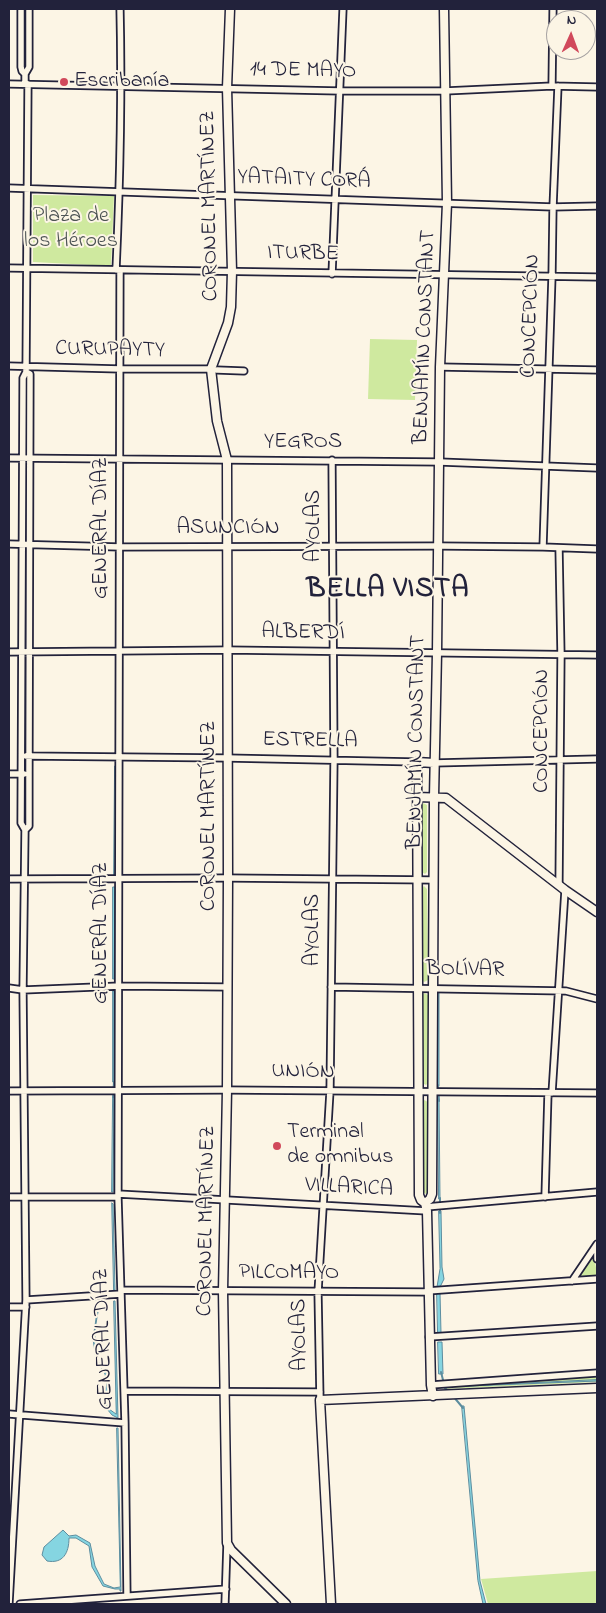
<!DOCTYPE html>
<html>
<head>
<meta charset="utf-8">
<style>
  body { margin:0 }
  #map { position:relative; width:606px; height:1613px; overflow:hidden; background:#fcf5e5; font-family:"Indie Flower",sans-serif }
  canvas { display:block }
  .frame { position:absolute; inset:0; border:10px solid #22223b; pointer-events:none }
  .north { position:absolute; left:546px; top:10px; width:50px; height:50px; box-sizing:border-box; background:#fcf5e5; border:1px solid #a5a1a1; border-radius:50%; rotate:2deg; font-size:14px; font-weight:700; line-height:20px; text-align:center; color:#22223b }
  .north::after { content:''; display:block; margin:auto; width:18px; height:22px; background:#d1495b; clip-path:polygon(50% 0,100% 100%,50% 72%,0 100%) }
</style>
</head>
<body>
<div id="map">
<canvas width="606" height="1613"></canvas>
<div class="frame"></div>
<div class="north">N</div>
</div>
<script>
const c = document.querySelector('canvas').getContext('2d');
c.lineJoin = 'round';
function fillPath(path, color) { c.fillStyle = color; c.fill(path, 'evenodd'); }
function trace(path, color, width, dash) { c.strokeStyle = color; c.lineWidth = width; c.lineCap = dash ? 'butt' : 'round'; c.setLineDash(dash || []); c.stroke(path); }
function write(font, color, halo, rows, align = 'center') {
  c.font = font + ' "Indie Flower",sans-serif'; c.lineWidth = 4; c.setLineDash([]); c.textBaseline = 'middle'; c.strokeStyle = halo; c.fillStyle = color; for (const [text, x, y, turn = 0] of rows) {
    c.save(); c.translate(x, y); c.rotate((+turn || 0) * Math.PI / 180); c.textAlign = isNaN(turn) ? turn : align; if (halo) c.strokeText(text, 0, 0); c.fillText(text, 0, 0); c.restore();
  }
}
const green = new Path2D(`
  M24 9H27L26 68 25 70Z
  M33 195 114 196 111 266 33 262Z
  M370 339 417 340 415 400 368 399Z
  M27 378 28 379 27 452 25 451Z
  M27 464 28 537 27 538 25 537V465Z
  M26 553H27L26 643 25 642Z
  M26 659 27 660 26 748 24 747V660Z
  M26 780 27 822 25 824 24 822V781Z
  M423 803 427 805V872L425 874 422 872V805Z
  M424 886 427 889 428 980 424 982 422 980V888Z
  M424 993 428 995V1083L426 1085 422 1083V995Z
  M424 1100 428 1102V1192L426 1194 422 1192V1101Z
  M595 1251C593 1260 597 1267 597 1276L578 1277Z
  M597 1376V1382L444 1389 443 1387Z
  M597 1571V1604H488L481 1579Z`);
const water = new Path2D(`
  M115 766H116L115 876H114Z
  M113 887H115L114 979H113Z
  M113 991H114V1082H113Z
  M438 992H439V1086H437Z
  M113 1097H114L113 1192H112Z
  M438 1099H439L440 1199H439Z
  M112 1203 113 1204 115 1290H114Z
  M439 1211H441L442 1267 444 1279 440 1287H437L440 1269Z
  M437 1293H440L441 1333H438Z
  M114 1301H115L118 1418 112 1415 107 1409 105 1394 107 1383 105 1374 96 1359 93 1339 97 1312H98C95 1328 93 1342 97 1358 99 1365 105 1369 107 1375 110 1387 106 1398 109 1409L116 1414Z
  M438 1342H442L443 1374H439Z
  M597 1380V1381L444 1387Z
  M462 1406H464L480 1581 486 1604H483L478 1581Z
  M117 1428H118L121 1591H120V1589H115L103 1586 92 1567 89 1546 76 1538H69C69 1553 63 1564 47 1561L42 1555 44 1547 63 1530 69 1536 76 1535 90 1543 95 1566 104 1584 114 1588 120 1587Z`);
const stream = new Path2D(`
  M438 1085 439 1101
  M113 1097 114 1082
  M440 1198V1213
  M441 1372 445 1388 448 1391
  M453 1396 463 1408`);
const street = new Path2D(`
  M21 9V67L22 71 25 74
  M9 84 340 91H445L552 86 597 87
  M25 84V74L29 67V9
  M552 86 553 9
  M9 188 553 207 597 206
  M9 268 597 277
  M116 270C120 183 122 96 120 9
  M120 270 118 1197 125 1423 127 1596
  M332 274 343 9
  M9 366 120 369H211
  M440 367 597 370
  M217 370 244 371
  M9 458 440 462 597 468
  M9 544 120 547 439 546 543 547 597 549
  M543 547 552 276 553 207 558 86
  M9 652 228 650 597 655
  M26 756 227 758 417 762
  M434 763 597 759
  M9 774H24
  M25 830 29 826V774L30 378V374L26 372
  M9 879 228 878 433 880
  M559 885 561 655 559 548
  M331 987 566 991 597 999
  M9 988 23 990 120 986 227 987
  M9 1091 227 1090 597 1093
  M552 1093 565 890
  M118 1194 427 1211
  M9 1197H118
  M545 1197 548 1093
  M426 1207 597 1192
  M597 1249V1259
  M572 1281 597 1244
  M121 1290 428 1292
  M427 1291 597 1279
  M26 1300 121 1294
  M9 1307H26
  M429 1337 597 1326
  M431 1385 597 1373
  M124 1391 320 1392
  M320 1400 318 1292 330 1091 334 760 332 460
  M9 1414 125 1423
  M9 1604 26 1300 23 990 25 830 21 823 23 378 26 372 28 84
  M20 1604 226 1589
  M225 1604 227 1543`);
const secondary = new Path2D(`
  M230 9 227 88 232 271 231 307 228 323 211 369 217 421 227 460 228 878 227 1090 223 1291 227 1543 231 1550 286 1604
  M417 797 446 798 565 890 597 912
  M425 1203 430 1199 432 1194 434 797 437 653 440 367 447 203 444 9
  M433 1396 431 1385 427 1211 425 1203 421 1200 419 1195 417 762 434 763
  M331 1604 320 1400 597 1388`);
const markers = [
  [64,82,5,"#d1495b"],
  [277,1146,5,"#d1495b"]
];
const streetNames = [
  ["14 DE MAYO",303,72,1],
  ["YATAITY CORÁ",304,181,2],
  ["CORONEL MARTÍNEZ",211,206,-91],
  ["ITURBE",303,255,1],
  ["CONCEPCIÓN",532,316,-88],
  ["BENJAMÍN CONSTANT",426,337,-88],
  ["CURUPAYTY",110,351,1],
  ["YEGROS",303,443],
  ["AYOLAS",315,526,-90],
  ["GENERAL DÍAZ",102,528,-90],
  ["ASUNCIÓN",228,529],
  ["ALBERDÍ",303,634,1],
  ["CONCEPCIÓN",543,731,-90],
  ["ESTRELLA",310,742,1],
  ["BENJAMÍN CONSTANT",418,742,-89],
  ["CORONEL MARTÍNEZ",210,816,-90],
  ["AYOLAS",314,930,-90],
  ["GENERAL DÍAZ",102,933,-90],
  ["BOLÍVAR",465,971,1],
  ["UNIÓN",303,1073,1],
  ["VILLARICA",349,1189,3],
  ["CORONEL MARTÍNEZ",208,1221,-89],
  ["PILCOMAYO",289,1274],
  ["AYOLAS",301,1335,-91],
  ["GENERAL DÍAZ",105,1339,-92]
];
const poiNames = [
  ["Escribanía",74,82],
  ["Terminal",287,1133],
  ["de omnibus",287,1158]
];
const parkNames = [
  ["Plaza de",71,217],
  ["los Héroes",71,242]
];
const districtNames = [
  ["BELLA VISTA",388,591]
];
fillPath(green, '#cfe99f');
fillPath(water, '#85d5e1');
trace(water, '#5d8d9f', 1);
trace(stream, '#5d8d9f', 2);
trace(street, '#22223b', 9);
trace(secondary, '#22223b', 11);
trace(street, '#fcf5e5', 5.5);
trace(secondary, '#fcf5e5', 8);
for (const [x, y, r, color] of markers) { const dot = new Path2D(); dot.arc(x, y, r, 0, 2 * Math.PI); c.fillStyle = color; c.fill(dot); trace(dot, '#fcf5e5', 2); }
write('22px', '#22223b', '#fcf5e5', streetNames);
write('22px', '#22223b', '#fcf5e5', poiNames, 'left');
write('22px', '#4d5454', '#fcf5e5', parkNames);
c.letterSpacing = '1px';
write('bold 28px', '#22223b', '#fcf5e5', districtNames);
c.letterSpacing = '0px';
</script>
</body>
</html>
